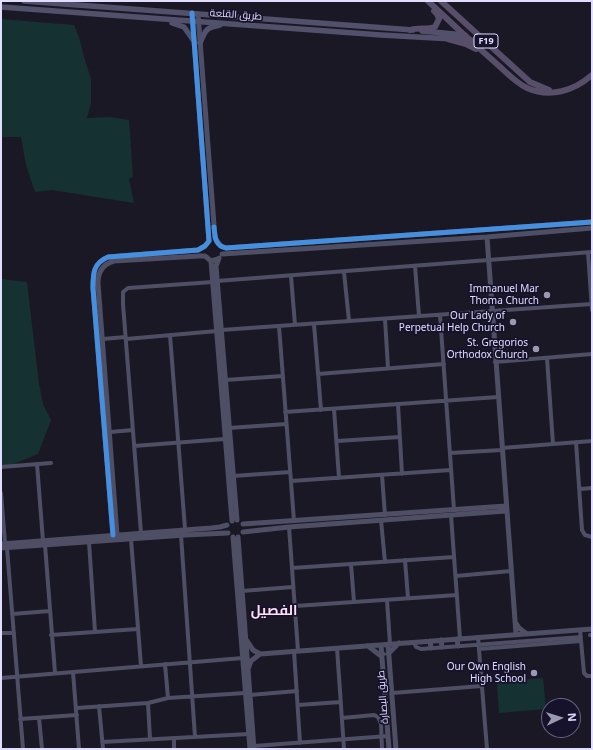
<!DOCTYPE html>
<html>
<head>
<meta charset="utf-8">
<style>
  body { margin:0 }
  #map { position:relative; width:593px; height:750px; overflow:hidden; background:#1a1825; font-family:"Noto Sans",sans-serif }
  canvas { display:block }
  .frame { position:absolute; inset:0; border:2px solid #e1ddfe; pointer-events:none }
  .north { position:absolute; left:541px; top:698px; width:40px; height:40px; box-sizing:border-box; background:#16122b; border:1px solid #67637f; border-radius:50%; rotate:86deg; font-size:11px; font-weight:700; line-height:16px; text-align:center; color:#e1ddfe }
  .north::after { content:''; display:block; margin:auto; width:14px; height:18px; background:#9b98b2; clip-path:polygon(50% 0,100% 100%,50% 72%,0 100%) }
</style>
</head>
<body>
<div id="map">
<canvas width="593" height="750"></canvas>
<div class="frame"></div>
<div class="north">N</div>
</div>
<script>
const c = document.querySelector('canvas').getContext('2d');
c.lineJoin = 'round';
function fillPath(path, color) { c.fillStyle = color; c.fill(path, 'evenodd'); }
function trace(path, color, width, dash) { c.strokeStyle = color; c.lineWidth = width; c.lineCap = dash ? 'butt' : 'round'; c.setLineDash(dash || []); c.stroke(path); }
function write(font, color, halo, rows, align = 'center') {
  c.font = font + ' "Noto Sans",Cairo,sans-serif'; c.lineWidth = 3.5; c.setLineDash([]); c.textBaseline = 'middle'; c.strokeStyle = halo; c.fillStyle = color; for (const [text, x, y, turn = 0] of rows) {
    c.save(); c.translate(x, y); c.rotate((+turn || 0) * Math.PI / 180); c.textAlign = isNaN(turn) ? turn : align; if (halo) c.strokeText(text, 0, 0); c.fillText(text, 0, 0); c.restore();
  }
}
const green = new Path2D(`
  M1 19 74 25 79 37 84 57 91 79V103L87 118 110 117 129 120 133 177 129 179 134 203 52 190 35 192 26 165 21 137H1Z
  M1 279 27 282 39 384 43 404 51 420 38 454 11 465H1Z
  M543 678 546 709 499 713 497 682Z`);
const minor = new Path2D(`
  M588 252 592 310
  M415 266 419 316
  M344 272 349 321
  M291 276 295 325
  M217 281 592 252
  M440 315 454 510
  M385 319 388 368
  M314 324 321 410
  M279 326 294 521
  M221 330 592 304
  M170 335 185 529
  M103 339 125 337
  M126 339 217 331
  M547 358 553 444
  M495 362 592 354
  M318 374 444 364
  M225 380 283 376
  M398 404 402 474
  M334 409 339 478
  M285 412 498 397
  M229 428 286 424
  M110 432 133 430
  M337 441 400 437
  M576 442 582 530 585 535 592 537
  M134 446 225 439
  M502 448 592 441
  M450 453 502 450
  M37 464 43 541
  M1 467 51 463
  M382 475 385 515
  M233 476 290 472
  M291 481 451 470
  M580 489 592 488
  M1 493 5 543
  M451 515 460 639
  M381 520 385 562
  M289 527 298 651
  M141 533 123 304V292L128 288 213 282
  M181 535 195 737
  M131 539 141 666
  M89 542 95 632
  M45 545 55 673
  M7 548 23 749
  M405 560 408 598
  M351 564 354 602
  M292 568 454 557
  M456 576 511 571
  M242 591 293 587
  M387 600 390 644
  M295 606 457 595
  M12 614 50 611
  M580 630 584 673 587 676H592
  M1 633H14
  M51 635 138 629
  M590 635H592
  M478 637 487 749
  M414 642 416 647 421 649 581 637
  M337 648 344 749
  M479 649 581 641
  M294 651 300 743
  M165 664 168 698
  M73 672 79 749
  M1 678 243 658
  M392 693 482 686
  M250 695 297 691
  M148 703 150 739
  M298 705 341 702
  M99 706 103 749
  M77 708 148 703 168 698 245 693
  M39 718 42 749
  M342 718 374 715 378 717 381 724 382 749
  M20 719 77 715
  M174 738V749
  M102 742 249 734
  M254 746 388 736`);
const tertiary = new Path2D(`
  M198 14 215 238 221 246 226 248 592 222
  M487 237 516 634
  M222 254 487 237 592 228
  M219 258 216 266 237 520
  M211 261 232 521
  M243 524 506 506
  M243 532 289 527 506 511
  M113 535 93 288C93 274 93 263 108 257L198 250 205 246 209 241 192 13
  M117 535 98 283C98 272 103 264 114 261L199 256H205L211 261 218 259
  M233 537 250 749
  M238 537 254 749
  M1 544 211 528 220 527 227 525
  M1 548 185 535 228 533
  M515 622 519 628 527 634
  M457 639 458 646
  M441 640 442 647
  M247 641 253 650 260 654
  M430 641 431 648
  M388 644 396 749
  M381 645 389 749
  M368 646 381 656 383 654
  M388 654 399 643
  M248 669 251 661 260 654 592 629`);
const secondary = new Path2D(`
  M24 1 413 30
  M1 7 381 35 471 40
  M172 23 184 27 194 41
  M422 31 465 35
  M200 43C206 30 205 28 220 25`);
const primary = new Path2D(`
  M428 1C451 23 474 44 498 65 507 73 516 83 527 88 550 98 574 91 592 75
  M441 1 530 82 549 90
  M410 30C418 27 427 30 435 27L439 19 437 14 434 11
  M448 39 466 44 476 49`);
const cycleway = new Path2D(`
  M214 227C215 237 215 246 226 248L592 222
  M113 535 93 288C93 274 93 263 108 257L198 250 205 246 209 241 192 13`);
const markers = [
  [547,295,4,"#9b98b2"],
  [513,322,4,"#9b98b2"],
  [536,349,4,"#9b98b2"],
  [534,673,4,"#9b98b2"]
];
const shields = [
  [486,41,24]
];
const shieldNames = [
  ["F19",486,41]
];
const streetNames = [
  ["طريق القلعة",236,15,4],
  ["طريق البصارة",383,697,-94]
];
const poiNames = [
  ["Immanuel Mar",539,289],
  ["Thoma Church",539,301],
  ["Our Lady of",505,316],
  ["Perpetual Help Church",505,328],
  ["St. Gregorios",528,343],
  ["Orthodox Church",528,355],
  ["Our Own English",526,667],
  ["High School",526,679]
];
const districtNames = [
  ["الفصيل",274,611]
];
fillPath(green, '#163131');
trace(minor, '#4e4e65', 4);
trace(tertiary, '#4e4e65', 5);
trace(secondary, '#52516b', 5.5);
trace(primary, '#574f69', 6);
trace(cycleway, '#468fdf', 5);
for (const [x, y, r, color] of markers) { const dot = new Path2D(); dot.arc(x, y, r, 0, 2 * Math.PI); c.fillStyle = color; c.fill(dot); trace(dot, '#16122b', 1.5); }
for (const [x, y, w] of shields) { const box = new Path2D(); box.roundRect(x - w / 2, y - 7, w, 14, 3); c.fillStyle = '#16122b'; c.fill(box); trace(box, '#e1ddfe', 1); }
write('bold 9px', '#e1ddfe', null, shieldNames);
write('10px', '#e1ddfe', '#16122b', streetNames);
write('10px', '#e1ddfe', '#16122b', poiNames, 'right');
write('bold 14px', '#fedff3', '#16122b', districtNames);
</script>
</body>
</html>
